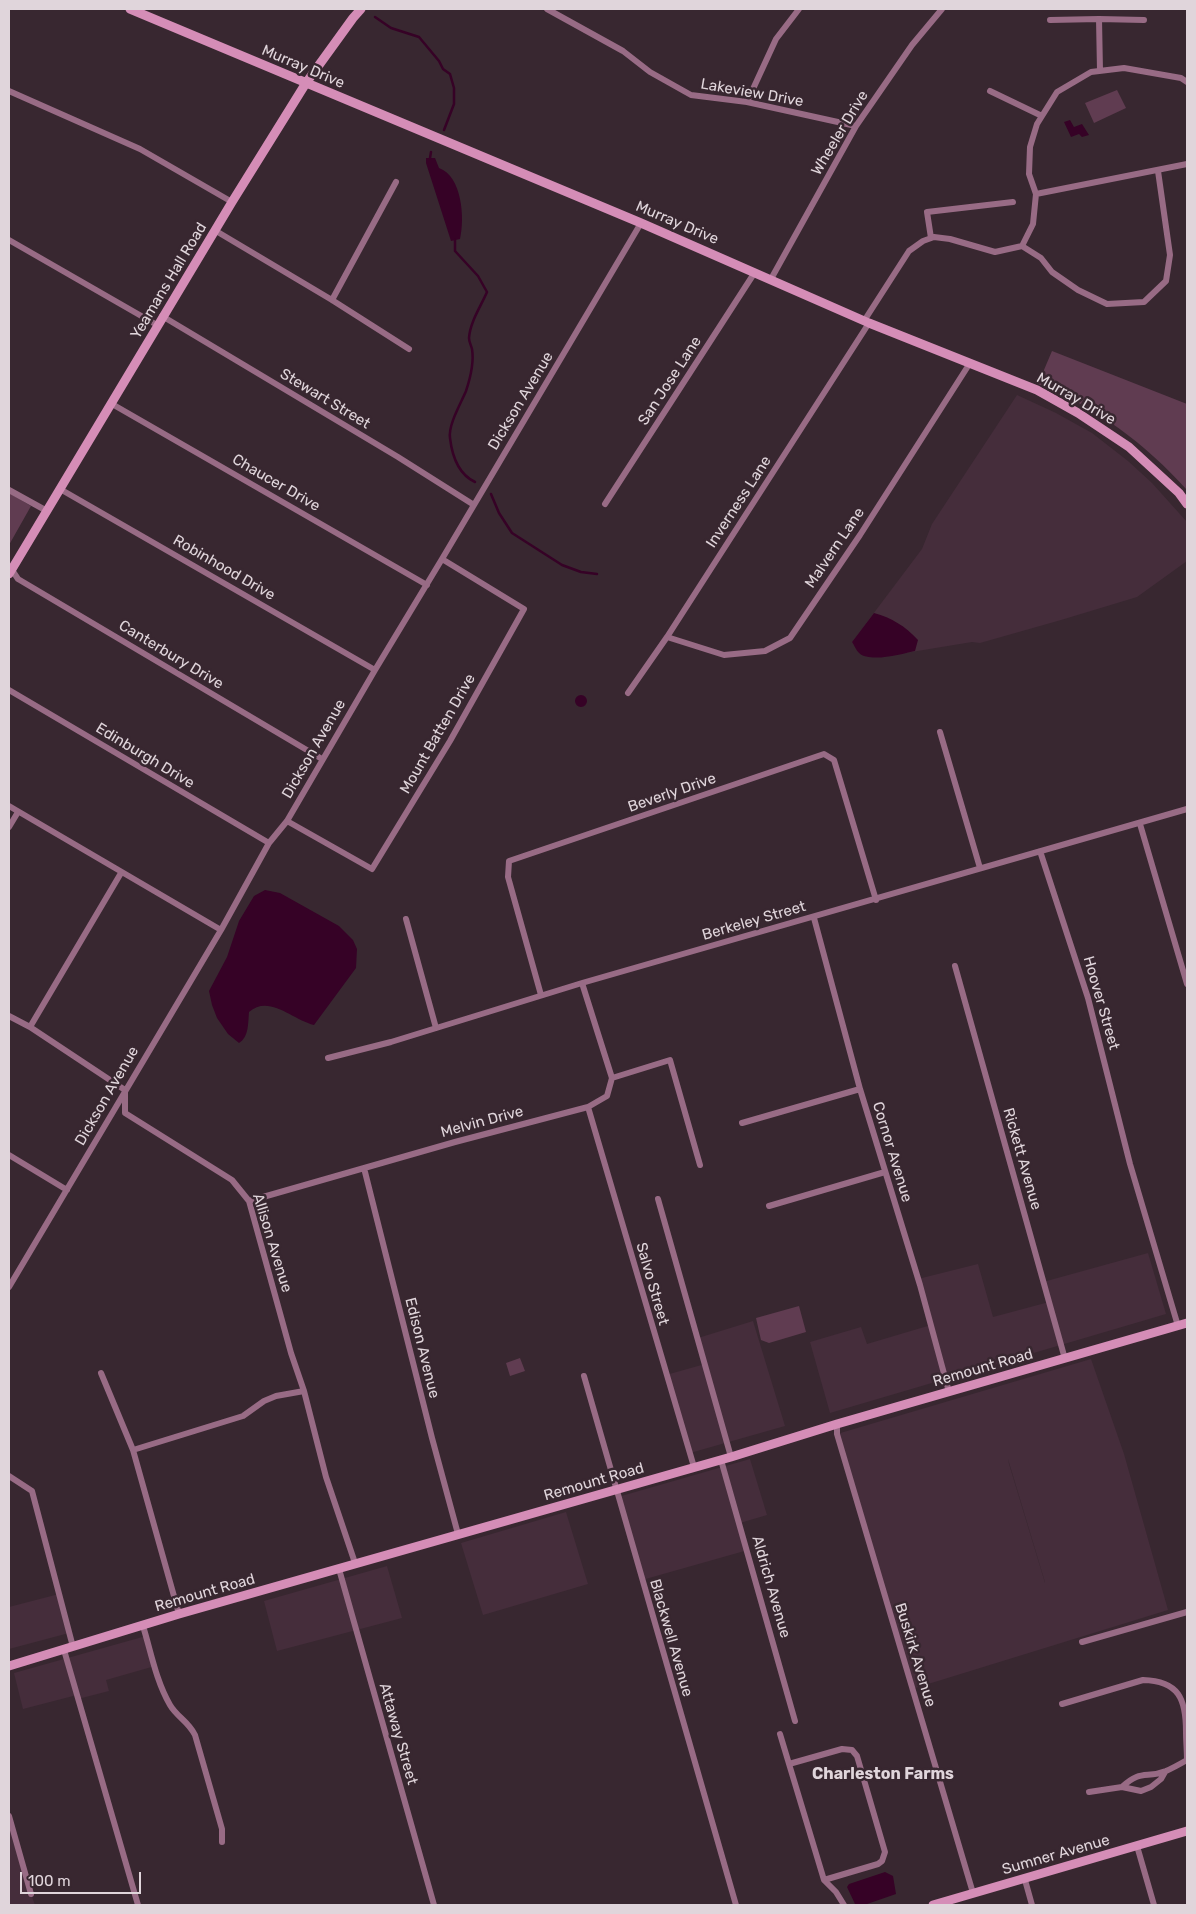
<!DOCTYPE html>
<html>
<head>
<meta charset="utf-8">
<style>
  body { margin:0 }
  #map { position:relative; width:1196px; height:1914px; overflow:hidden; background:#382730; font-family:Rubik,sans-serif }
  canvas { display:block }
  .frame { position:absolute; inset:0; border:10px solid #e0d5db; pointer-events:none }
  .scale { position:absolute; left:20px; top:1872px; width:121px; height:22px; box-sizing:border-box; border:2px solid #e0d5db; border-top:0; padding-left:6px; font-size:15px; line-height:18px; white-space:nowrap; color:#e0d5db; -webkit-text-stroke:4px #382730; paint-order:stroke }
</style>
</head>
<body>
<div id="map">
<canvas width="1196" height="1914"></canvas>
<div class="frame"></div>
<div class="scale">100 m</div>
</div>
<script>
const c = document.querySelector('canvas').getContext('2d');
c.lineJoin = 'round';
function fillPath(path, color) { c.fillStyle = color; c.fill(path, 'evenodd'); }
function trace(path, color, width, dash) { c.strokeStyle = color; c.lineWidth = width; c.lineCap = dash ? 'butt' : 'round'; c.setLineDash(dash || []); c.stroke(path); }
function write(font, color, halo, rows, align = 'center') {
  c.font = font + ' Rubik,sans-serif'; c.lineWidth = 5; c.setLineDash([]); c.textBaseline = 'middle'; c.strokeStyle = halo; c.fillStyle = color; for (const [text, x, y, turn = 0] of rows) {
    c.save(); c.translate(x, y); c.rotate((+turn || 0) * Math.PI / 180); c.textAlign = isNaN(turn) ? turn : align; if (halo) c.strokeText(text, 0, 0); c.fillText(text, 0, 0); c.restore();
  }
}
const built = new Path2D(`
  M1017 395 1056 413 1092 433 1128 461 1152 483 1187 522V561L1137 597 1061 620 980 643 972 642 881 657H868L859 653 852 642 922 549 932 524Z
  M1148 1253 1166 1314 830 1413 810 1342 861 1327 867 1344 931 1325 918 1279 978 1264 993 1317 1049 1302 1043 1282Z
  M753 1321 785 1426 690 1453 666 1375 705 1364 698 1338Z
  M1091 1359 1124 1454 1168 1610 912 1689 837 1434ZM1008 1459 1045 1582V1583L1009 1464Z
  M750 1459 767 1515 740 1523 748 1550 642 1580 618 1497Z
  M566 1512 588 1584 483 1615 461 1543Z
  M387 1566 402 1618 277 1651 264 1601Z
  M59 1594 69 1633 9 1649V1607Z
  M146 1636 155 1666 106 1680 109 1691 78 1699 77 1695 23 1709 14 1673Z
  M9 1814 31 1894 35 1905H9Z`);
const green = new Path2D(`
  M1117 90 1126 108 1094 123 1085 103Z
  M1052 351 1187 404V490C1146 444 1095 406 1038 384Z
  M9 493 31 506 9 545Z
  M799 1306 806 1332 769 1343 761 1340 756 1318Z
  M520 1358 525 1371 510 1376 506 1363Z`);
const water = new Path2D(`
  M1070 120 1074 127 1082 124 1089 135 1082 137 1079 134 1071 137 1064 122Z
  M426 158H435L439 168C462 176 465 218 460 239L451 241 426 163Z
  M874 613C892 618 905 626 918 640L915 651C902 654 870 663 859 653 856 650 854 645 852 642Z
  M575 701a6 6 0 1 1 12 0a6 6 0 1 1-12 0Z
  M265 890 280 893 339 926 353 940 357 949 356 968 314 1025C293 1020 269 994 249 1012 248 1023 249 1037 239 1043L228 1034 217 1018 212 1005 209 991 227 957 239 921 254 896Z
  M885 1872 893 1876 896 1894 867 1904H855L847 1887 849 1884Z`);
const stream = new Path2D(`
  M375 17 391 28 419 37 439 61 443 69 450 74 454 88V104L444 130
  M430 158 431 152
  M455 240V251L478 276 487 292C481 306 470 322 469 338 469 342 471 345 472 349 474 361 470 379 466 391 461 403 448 425 450 438 452 455 458 474 475 482
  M491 494 499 513 512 533 562 565 581 572 597 574`);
const street = new Path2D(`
  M547 9 623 51 650 72 691 95 747 102 856 126
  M1050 20 1099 19
  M1100 71 1099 19 1144 20
  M1187 82 1181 78 1124 68 1091 72 1057 92 1037 124 1030 147 1029 174 1036 194 1187 164
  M9 91 140 149 232 202
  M990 91 1042 116
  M747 102 776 39 799 9
  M216 231 332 300 409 349
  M931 238 927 212 1013 202
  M9 240 157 325
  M1022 246 1033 224 1036 194
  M771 279 856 126 912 45 942 9
  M332 300 396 182
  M162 316 398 457 474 505
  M864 321 909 251 923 241 934 237 950 239 995 252 1022 246 1041 258 1052 272 1078 290 1107 304 1144 302 1166 281 1170 255 1158 171
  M112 404 427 585
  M60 489 375 670
  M9 490 47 511
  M605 504 755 272
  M10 567 18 579 322 759
  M667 637 724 655 765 651 790 638 860 535 970 363
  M9 690 269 843
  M628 693 667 637 869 323
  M940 732 980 868
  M9 806 221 930
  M287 821 372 869 450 741 524 609 442 559
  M1140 824 1187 984
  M9 827 18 812
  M1040 851 1088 998 1130 1164 1178 1326
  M814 918 860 1089 920 1285 949 1392
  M406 919 436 1028
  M955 966 1065 1359
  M541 995 508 877 509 861 824 754 834 760 876 900
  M9 1016 30 1027 125 1090V1113L232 1180 249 1201 291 1353 304 1391 326 1477 355 1563
  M30 1027 121 873
  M328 1058 391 1042 582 983 1187 809
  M612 1078 670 1060 700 1165
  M588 1107 694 1467
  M742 1123 860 1089
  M9 1155 67 1190
  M364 1168 432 1438 458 1534
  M658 1199 731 1457
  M249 1201 455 1142 588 1107 607 1096 612 1078 582 983
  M769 1206 885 1172
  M9 1287 221 930 269 843 287 821 375 670 442 559 641 223
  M101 1373 133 1450 179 1614
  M584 1376 736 1905
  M837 1424V1434L973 1893
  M133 1450 243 1416 264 1401 276 1396 304 1391
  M721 1460 795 1721
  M9 1476 32 1491 73 1647
  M339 1569 434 1905
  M143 1626C151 1652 156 1681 170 1705 177 1717 188 1721 195 1735L222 1829V1842
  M1082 1642 1187 1612
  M64 1650 138 1905
  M1062 1704 1143 1680C1179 1681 1186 1699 1186 1732 1186 1741 1187 1751 1187 1760
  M780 1734 824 1880 836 1892 844 1905
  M789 1764 842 1749 852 1750 857 1756 885 1852 882 1861 878 1864 824 1880
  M1122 1787C1141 1769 1146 1779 1166 1771 1173 1768 1180 1764 1187 1760
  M1089 1792 1122 1787 1141 1791 1151 1787 1161 1779 1165 1772
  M9 1816 31 1894
  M1137 1846 1154 1905
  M1025 1880 1032 1905`);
const secondary = new Path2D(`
  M130 9 641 223 869 323 1037 390 1078 413 1129 447 1179 493 1187 504
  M9 574 232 202 306 83 353 18 361 9
  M9 1666 179 1614 731 1457 837 1424 1187 1323
  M933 1905 1187 1831`);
const streetNames = [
  ["Murray Drive",303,67,23],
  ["Lakeview Drive",752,93,10],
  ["Wheeler Drive",840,133,-59],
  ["Murray Drive",677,223,23],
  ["Yeamans Hall Road",169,281,-59],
  ["San Jose Lane",670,381,-57],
  ["Stewart Street",325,399,31],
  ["Murray Drive",1076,399,30],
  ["Dickson Avenue",521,401,-59],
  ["Chaucer Drive",276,483,30],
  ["Inverness Lane",739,502,-57],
  ["Malvern Lane",835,548,-56],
  ["Robinhood Drive",224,568,30],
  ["Canterbury Drive",171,655,31],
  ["Mount Batten Drive",438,734,-60],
  ["Dickson Avenue",314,749,-60],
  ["Edinburgh Drive",145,756,31],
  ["Beverly Drive",672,793,-19],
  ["Berkeley Street",754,921,-16],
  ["Hoover Street",1101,1003,74],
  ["Dickson Avenue",107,1096,-60],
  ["Melvin Drive",482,1122,-15],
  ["Cornor Avenue",892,1152,73],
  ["Rickett Avenue",1022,1159,74],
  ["Allison Avenue",272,1243,73],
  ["Salvo Street",652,1284,74],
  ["Edison Avenue",422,1348,76],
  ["Remount Road",983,1368,-16],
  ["Remount Road",594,1482,-16],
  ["Aldrich Avenue",771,1587,74],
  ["Remount Road",205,1593,-16],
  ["Blackwell Avenue",671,1638,74],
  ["Buskirk Avenue",915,1655,73],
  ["Attaway Street",398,1734,74],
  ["Sumner Avenue",1056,1855,-16]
];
const neighbourhoodNames = [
  ["Charleston Farms",883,1774]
];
fillPath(built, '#452d3b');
fillPath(green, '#603c51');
fillPath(water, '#360226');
trace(stream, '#360226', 2.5);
trace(street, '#986b85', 6);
trace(secondary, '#d58db7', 9);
write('15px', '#e0d5db', '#382730', streetNames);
write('bold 16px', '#e0d5db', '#382730', neighbourhoodNames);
</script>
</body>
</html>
